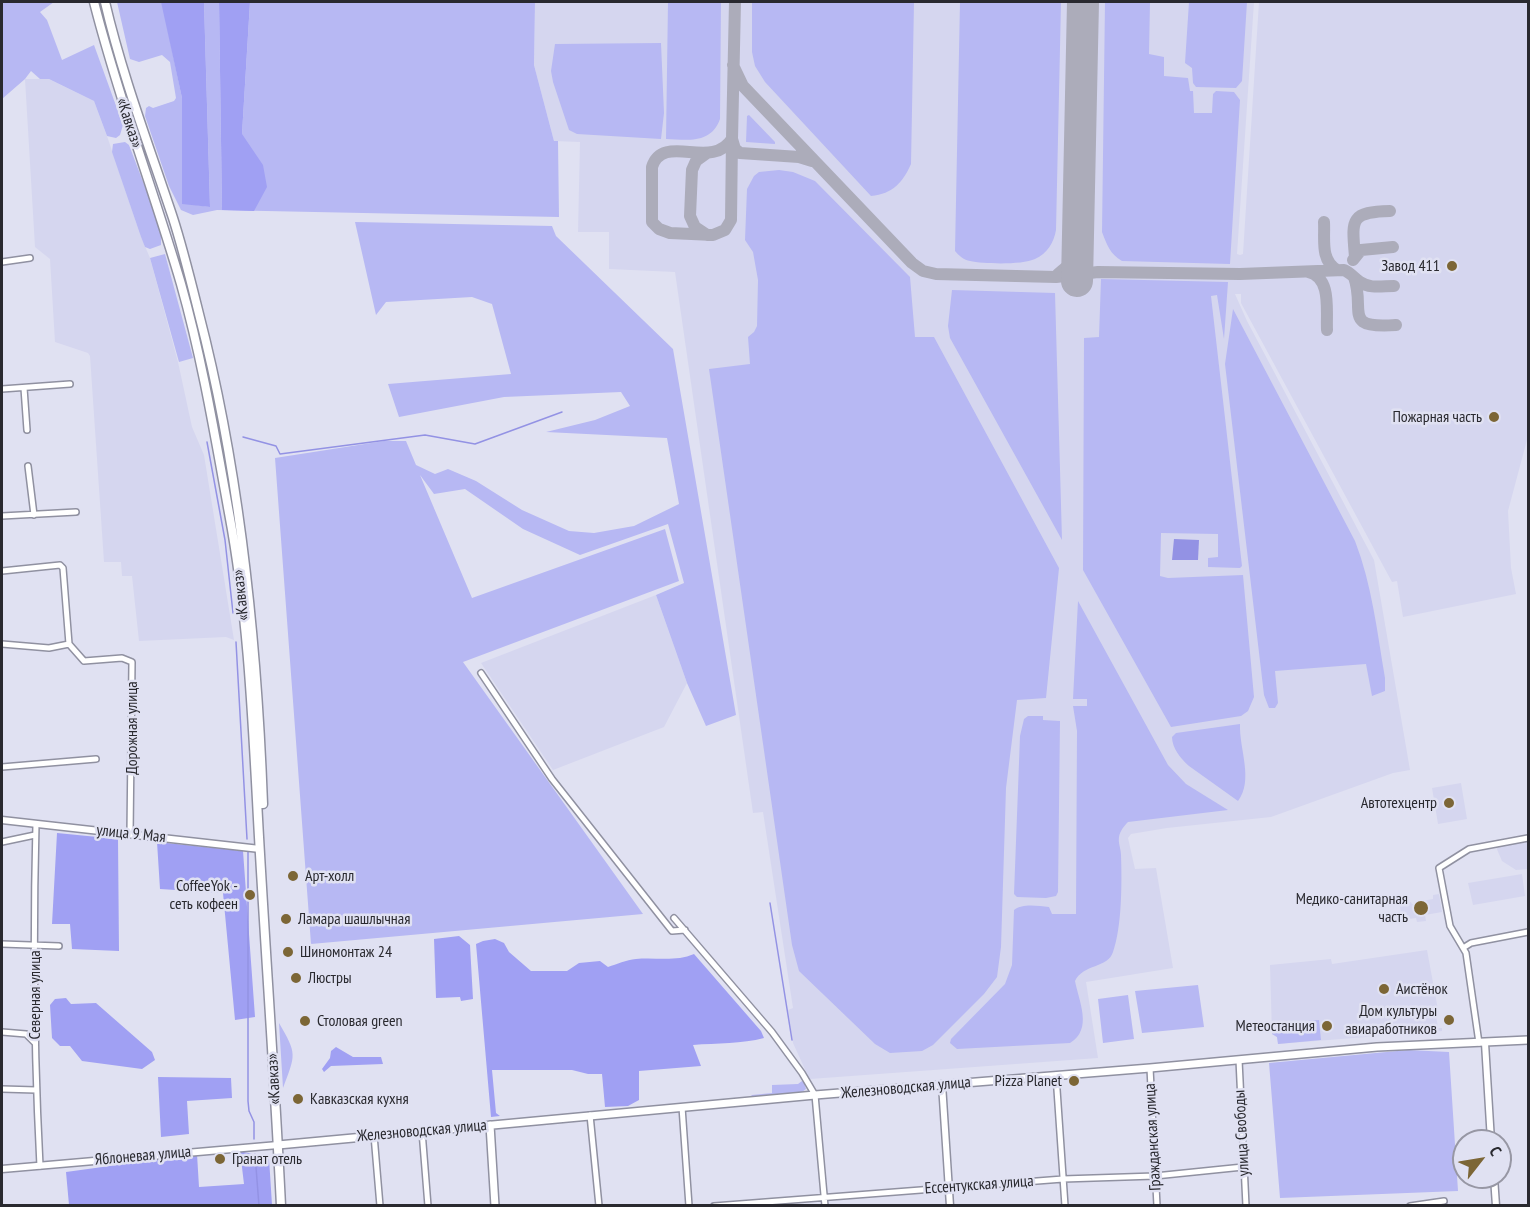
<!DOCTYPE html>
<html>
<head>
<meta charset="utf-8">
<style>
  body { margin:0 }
  #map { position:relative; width:1530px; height:1207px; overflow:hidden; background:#e0e1f2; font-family:"PT Sans Narrow",sans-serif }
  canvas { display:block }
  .frame { position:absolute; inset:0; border:3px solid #29292f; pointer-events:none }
  .north { position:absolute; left:1452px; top:1129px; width:60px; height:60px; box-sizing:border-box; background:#e0e1f2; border:2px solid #9797a4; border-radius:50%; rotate:59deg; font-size:16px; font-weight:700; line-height:24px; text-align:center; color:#29292f }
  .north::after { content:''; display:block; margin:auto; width:21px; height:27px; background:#7c6636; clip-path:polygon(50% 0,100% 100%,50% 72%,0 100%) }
</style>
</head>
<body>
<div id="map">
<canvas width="1530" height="1207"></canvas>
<div class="frame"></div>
<div class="north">С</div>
</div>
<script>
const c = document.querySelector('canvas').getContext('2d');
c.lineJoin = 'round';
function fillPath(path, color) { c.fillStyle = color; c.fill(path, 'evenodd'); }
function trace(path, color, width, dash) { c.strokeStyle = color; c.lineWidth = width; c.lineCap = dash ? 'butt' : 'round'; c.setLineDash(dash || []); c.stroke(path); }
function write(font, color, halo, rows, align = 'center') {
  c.font = font + ' "PT Sans Narrow",sans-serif'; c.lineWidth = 5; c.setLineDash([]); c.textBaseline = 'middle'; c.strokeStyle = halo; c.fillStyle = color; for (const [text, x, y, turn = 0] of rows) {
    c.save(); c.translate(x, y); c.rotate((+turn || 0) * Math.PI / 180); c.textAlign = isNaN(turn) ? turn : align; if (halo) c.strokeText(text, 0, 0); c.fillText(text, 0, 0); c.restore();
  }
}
const built = new Path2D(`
  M535 2H1254L1237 254 1240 255 1243 254 1259 2H1528V436L1508 511 1511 568 1516 594 1403 617 1397 581 1392 582 1241 303V294H1235L1247 321 1374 560 1410 770 1393 773 1271 817 1167 828 1131 834 1128 838 1135 869 1156 868 1173 968 1086 982 1098 1058 810 1079 808 1076 793 1043 788 1010 793 1008 763 812 753 813 675 272 609 269V232H578L580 142 554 141 534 65Z
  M25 79H49L94 101 107 136 141 237 150 258 178 362 192 427 204 455 234 640 226 637 139 641 132 576H122L121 562H104L90 356 88 353 55 342 50 259 35 247Z
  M656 595 687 683 664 727 553 770 481 663Z
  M1461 783 1467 819 1438 824 1432 788Z
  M1528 842V869L1516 870 1502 861 1496 847Z
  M1522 874 1525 896 1473 905 1468 883Z
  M1439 894 1442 912 1425 915 1426 921 1417 922 1416 918 1402 920 1399 901H1403L1404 904 1411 902 1412 904 1422 903V901L1433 899V895Z
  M1427 950 1439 1015H1436L1438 1028H1442V1031L1278 1044 1277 1037 1272 1034 1270 965 1331 959 1332 964Z`);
const green = new Path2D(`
  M2 2H54L40 12 47 20 62 60 94 45 123 125 120 135 116 138 107 136 94 101 49 79H40L31 71 25 79 2 99Z
  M117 2H162L182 98V203L210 207 204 2H219L222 209 242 134 250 2H535L534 65 554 141H558L559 217 217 210 193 215 181 210 169 186 145 116 146 108 149 106 153 108 174 101 176 98 170 62 162 55 139 62 130 59Z
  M668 2H721L720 119C711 144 688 140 666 139Z
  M752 2H914L911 164C903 182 893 194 871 196L765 82 755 66 752 52Z
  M960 2H1061L1056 230C1054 242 1047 254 1035 259 1022 265 984 264 970 261 964 260 959 256 955 251Z
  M1105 2H1150L1149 54 1164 57V76L1188 78 1190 91H1193L1194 113H1212L1213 94 1216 91 1234 92 1240 100 1230 264 1122 261C1110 254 1107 245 1102 232Z
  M1189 2H1247L1242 81 1236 88 1196 87 1193 83 1192 68 1185 63Z
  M661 43 664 113 661 139 577 134 569 130 553 82 551 71 555 44Z
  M749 115 775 142V144L746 142 747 116Z
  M125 142 129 145 161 229V245L150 249 145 247 141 237 112 152 113 144Z
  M779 170 793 172 815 181 910 277 915 337H934L1059 568 1046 698 1017 700 1006 788 1001 947 997 977 984 994 933 1045 922 1051 890 1053 875 1044 799 971 792 945 709 369 750 364 748 337 754 332 757 326 758 280 753 252 745 240 747 189 754 176 759 172Z
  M355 222 552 226 556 236 673 349 736 715 706 726 687 683 656 595 684 583 668 524 580 555 523 529 465 489 434 494 420 475 472 598 665 529 679 581 463 662 643 914 311 944 275 458 384 441H406L416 465 435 474 448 469 476 481 522 510 569 531 594 533 634 526 679 504 667 438 546 432 595 420 630 406 621 392 504 397 399 417 388 384 511 374 492 304 472 297 386 302 376 315Z
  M165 254 193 358 179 362 150 258Z
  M1101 279 1228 282 1224 339 1217 295 1211 296 1242 566 1240 568 1208 567V558L1218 557V534L1161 533 1160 576 1168 578 1243 575 1254 697 1248 711 1241 716 1171 727 1083 570 1084 338 1099 337Z
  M952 290 1055 293 1062 540 950 338 948 326Z
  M1233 309 1355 541C1372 585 1377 631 1385 678V691L1372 696 1366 664 1275 671 1278 703 1275 708H1269L1264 695 1225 364Z
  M1078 601 1168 765 1186 784 1228 810 1128 822C1124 826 1120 831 1119 837 1118 843 1121 849 1121 855 1122 882 1122 927 1113 952 1108 968 1083 964 1075 981 1079 1002 1093 1029 1070 1043L957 1049 950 1043 951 1039 1005 984 1012 965 1014 910C1023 903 1038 906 1049 907L1052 914H1076L1077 731 1073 706H1087V699H1073Z
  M1028 716H1043V720L1060 721 1058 892 1056 896 1046 898 1017 897 1014 894 1020 736 1024 719Z
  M1240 724C1239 749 1254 780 1238 801L1189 766C1181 759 1172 748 1172 737L1176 733Z
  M1198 985 1204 1027 1142 1033 1135 991Z
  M1128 995 1134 1039 1103 1043 1098 999Z
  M1319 1020 1321 1040 1278 1044 1277 1037 1272 1034V1024Z
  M279 1023C297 1054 296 1054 283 1088Z
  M1408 1050 1449 1052 1458 1191 1280 1198 1269 1063Z
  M802 1081 804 1082 806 1089 802 1092 750 1097 752 1095 772 1093V1085L798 1084Z`);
const forest = new Path2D(`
  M161 2H204L210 207 182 204V98Z
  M219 2H250L242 134 263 165 267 187 254 211 222 210Z
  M57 833 118 839 119 951 72 949 70 924H52Z
  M157 842 243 851 255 1017 235 1020 223 893 160 889Z
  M459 936 470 945 473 999 461 1001 460 997 436 998 434 939Z
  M495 939 504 943 509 952 531 971H567L579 963 600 961 608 967C617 964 626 960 636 959 655 957 676 962 694 954L761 1031 764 1038C742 1044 717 1043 693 1045L701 1066 639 1071V1100L628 1106 605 1107 602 1074H588L572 1070H492L496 1113 500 1116 491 1117 476 944 483 941Z
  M66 998 71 1004 96 1003 152 1052 155 1060 142 1069 82 1061 70 1046H60L52 1038 50 1005 55 999Z
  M336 1047 353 1057H381L383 1064 331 1066 324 1072 322 1069 330 1058 331 1051Z
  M158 1077 231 1078 232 1098 187 1101 189 1134 161 1137Z
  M240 1151 269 1158 272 1205H69L66 1172 197 1154 199 1187 244 1184Z`);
const water = new Path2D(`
  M1174 539 1199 540 1198 560H1172Z`);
const stream = new Path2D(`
  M243 437 276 446 280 454 425 435 475 444 562 412
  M207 442 225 540 233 613
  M236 642 247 839
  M248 851V1101L249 1111 254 1122V1139
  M770 903 792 1040
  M255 1154 259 1206`);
const taxiway = new Path2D(`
  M735 2C734 47 733 93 732 139L731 220 725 230 713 235 670 233 659 229 652 222V167C663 132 712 171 732 139L735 149 740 153 799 157 812 161
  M733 65 743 86 912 263 923 271 936 274 1056 277 1098 272 1240 274 1344 270C1351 273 1354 278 1360 282 1370 289 1382 286 1394 286
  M1324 222C1325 239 1320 260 1337 270
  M707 235 695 227 690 216 692 170 696 161 707 153
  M1355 257C1352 220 1349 212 1390 211
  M1353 260 1361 250 1393 247
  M1308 272C1332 277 1326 311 1327 330
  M1058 274 1071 263 1078 249
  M1354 277C1366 311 1341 329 1396 325`);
const runway = new Path2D(`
  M1077 281 1083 2`);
const minor = new Path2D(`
  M2 262 30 258
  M24 388 27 430
  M2 389 70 384
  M28 466 34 515
  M2 516 76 512
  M2 571 60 565 63 568 69 644 84 661 122 658 132 662 130 834
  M2 644 49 648 69 644
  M481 673 552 779 672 931 685 930
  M2 767 96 759
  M36 824C33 938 34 1052 40 1166
  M2 842 35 835
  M674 918 772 1032 802 1073 815 1095 825 1206
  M2 944 59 946
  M1463 948 1471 943 1528 932
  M2 1032 26 1034 35 1043
  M1479 1043 1466 953 1450 926 1439 868 1469 849 1528 838
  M1239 1060 1246 1206
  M1150 1068 1157 1206
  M1056 1075 1065 1206
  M2 1089 36 1090
  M682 1107 689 1206
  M590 1115 599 1206
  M422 1131 428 1206
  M374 1135 380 1206
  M714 1206 1063 1179 1155 1176 1243 1167
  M1410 1206 1444 1201`);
const tertiary = new Path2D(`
  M2 820 260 849
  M1485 1043 1491 1141
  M942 1084 950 1206
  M2 1169 278 1145
  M1494 1177 1496 1206`);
const secondary = new Path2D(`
  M490 1125 495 1206
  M278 1145 815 1095 1150 1068 1377 1047 1528 1040`);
const trunk = new Path2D(`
  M94 2C118 97 153 189 181 284 202 358 215 436 229 513 249 619 253 729 259 837 266 960 275 1083 281 1206
  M105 2C122 75 149 146 173 218 183 249 191 282 199 314 240 472 257 641 263 804`);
const markers = [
  [1452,266,6,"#7c6636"],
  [1494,417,6,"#7c6636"],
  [1449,803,6,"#7c6636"],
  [293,876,6,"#7c6636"],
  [250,895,6,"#7c6636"],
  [1421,908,8,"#7c6636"],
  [286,919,6,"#7c6636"],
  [288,952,6,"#7c6636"],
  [296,978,6,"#7c6636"],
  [1384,989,6,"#7c6636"],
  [1449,1020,6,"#7c6636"],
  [305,1021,6,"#7c6636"],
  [1327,1026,6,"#7c6636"],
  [1074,1081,6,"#7c6636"],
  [298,1099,6,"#7c6636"],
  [220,1159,6,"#7c6636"]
];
const streetNames = [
  ["«Кавказ»",129,123,72],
  ["«Кавказ»",241,595,-96],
  ["Дорожная улица",132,728,-90],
  ["улица 9 Мая",131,834,6],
  ["Северная улица",35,995,-90],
  ["«Кавказ»",274,1079,-93],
  ["Железноводская улица",906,1088,-5],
  ["Железноводская улица",422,1131,-5],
  ["улица Свободы",1242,1133,-93],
  ["Гражданская улица",1153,1137,-93],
  ["Яблоневая улица",143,1156,-5],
  ["Ессентукская улица",979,1185,-4]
];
const poiNames = [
  ["Завод 411",1440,266],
  ["Пожарная часть",1482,417],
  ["Автотехцентр",1437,803],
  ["Арт-холл",305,876,"left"],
  ["CoffeeYok -",238,886],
  ["сеть кофеен",238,904],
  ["Медико-санитарная",1408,899],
  ["часть",1408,917],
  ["Ламара шашлычная",298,919,"left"],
  ["Шиномонтаж 24",300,952,"left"],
  ["Люстры",308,978,"left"],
  ["Аистёнок",1396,989,"left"],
  ["Дом культуры",1437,1011],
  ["авиаработников",1437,1029],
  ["Столовая green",317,1021,"left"],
  ["Метеостанция",1315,1026],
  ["Pizza Planet",1062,1081],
  ["Кавказская кухня",310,1099,"left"],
  ["Гранат отель",232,1159,"left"]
];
fillPath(built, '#d5d6ef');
fillPath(green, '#b7b8f3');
fillPath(forest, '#a0a0f3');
fillPath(water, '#9392e4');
trace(stream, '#9392e4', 1.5);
trace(taxiway, '#acacba', 12);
trace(runway, '#acacba', 32);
trace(minor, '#9091a1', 8);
trace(tertiary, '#9091a1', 9);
trace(secondary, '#9091a1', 10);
trace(trunk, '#9091a1', 11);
trace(minor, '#fff', 5);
trace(tertiary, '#fff', 6);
trace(secondary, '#fff', 7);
trace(trunk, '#fff', 8);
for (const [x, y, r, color] of markers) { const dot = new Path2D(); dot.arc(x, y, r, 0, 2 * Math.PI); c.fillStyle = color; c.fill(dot); trace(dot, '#e0e1f2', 2); }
write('16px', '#29292f', '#e0e1f2', streetNames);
write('16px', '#29292f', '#e0e1f2', poiNames, 'right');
</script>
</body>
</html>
